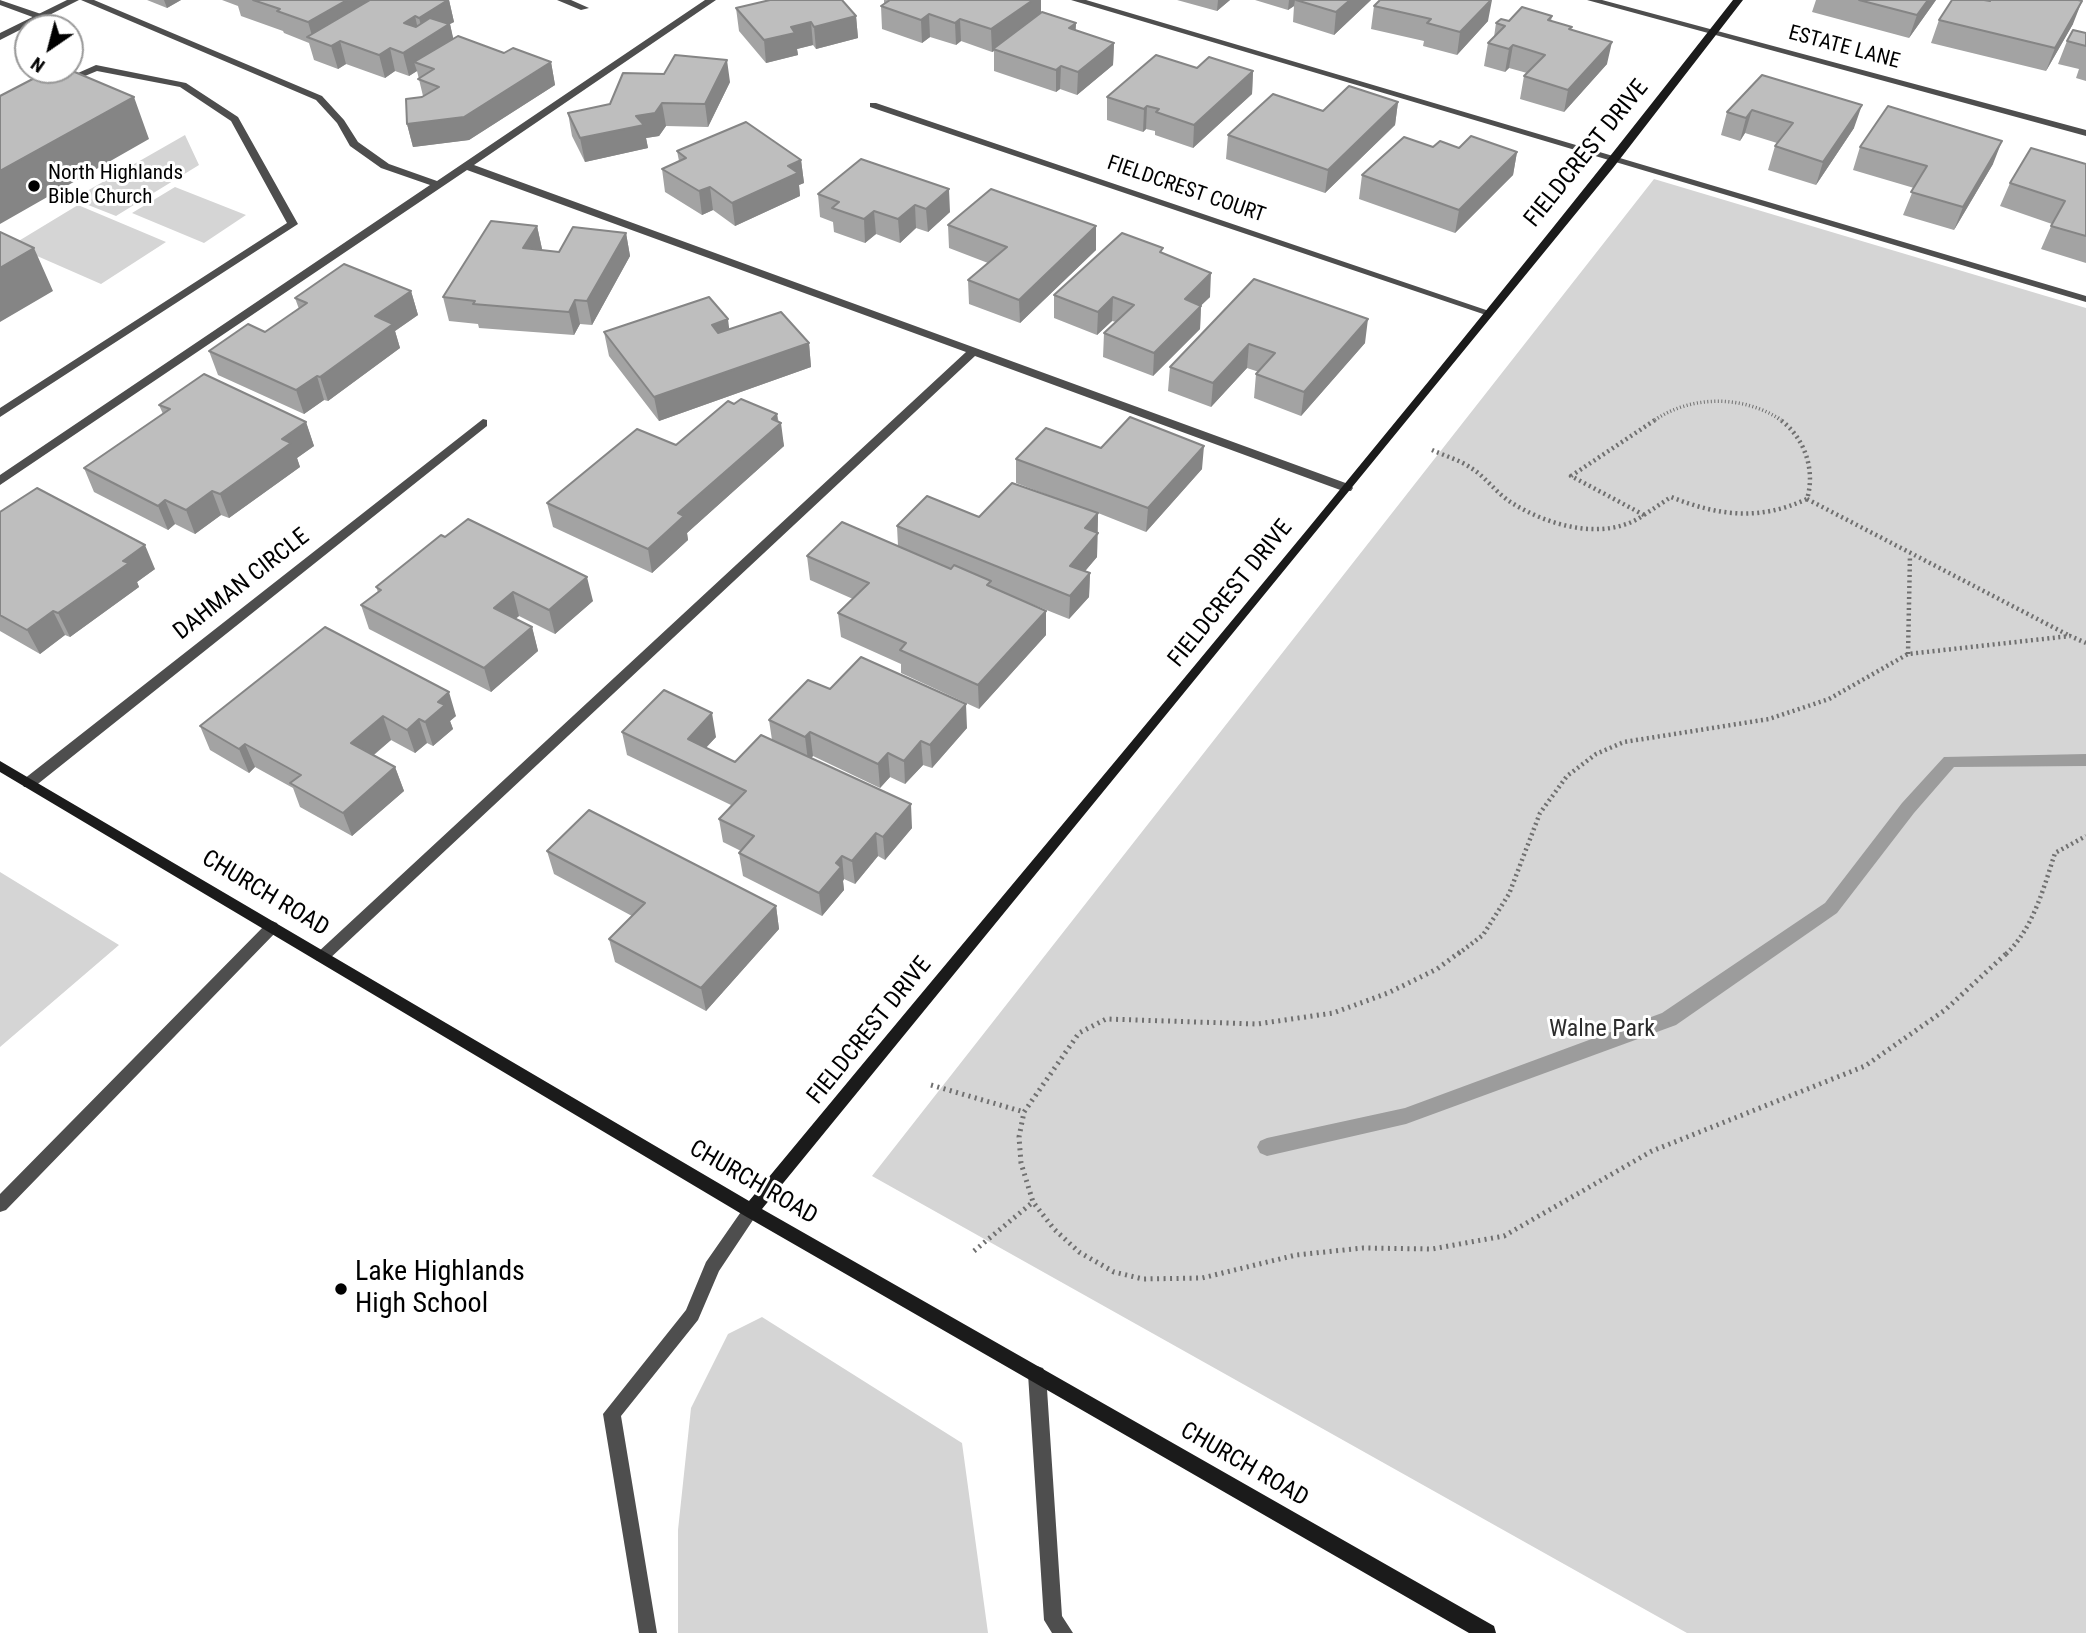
<!DOCTYPE html>
<html>
<head>
<meta charset="utf-8">
<style>
  body { margin:0 }
  #map { position:relative; width:2086px; height:1633px; overflow:hidden; background:#fff; font-family:"Roboto Condensed",sans-serif }
  canvas { display:block }
  .north { position:absolute; left:14px; top:14px; width:70px; height:70px; box-sizing:border-box; background:#fff; border:2px solid #999; border-radius:50%; rotate:215deg; font-size:19px; font-weight:700; line-height:28px; text-align:center; color:#000 }
  .north::after { content:''; display:block; margin:auto; width:24px; height:32px; background:#000; clip-path:polygon(50% 0,100% 100%,50% 72%,0 100%) }
</style>
</head>
<body>
<div id="map">
<canvas width="2086" height="1633"></canvas>
<div class="north">N</div>
</div>
<script>
const c = document.querySelector('canvas').getContext('2d');
c.lineJoin = 'round';
function fillPath(path, color) { c.fillStyle = color; c.fill(path, 'evenodd'); }
function trace(path, color, width, dash) { c.strokeStyle = color; c.lineWidth = width; c.lineCap = dash ? 'butt' : 'round'; c.setLineDash(dash || []); c.stroke(path); }
function write(font, color, halo, rows, align = 'center') {
  c.font = font + ' "Roboto Condensed",sans-serif'; c.lineWidth = 6; c.setLineDash([]); c.textBaseline = 'middle'; c.strokeStyle = halo; c.fillStyle = color; for (const [text, x, y, turn = 0] of rows) {
    c.save(); c.translate(x, y); c.rotate((+turn || 0) * Math.PI / 180); c.textAlign = isNaN(turn) ? turn : align; if (halo) c.strokeText(text, 0, 0); c.fillText(text, 0, 0); c.restore();
  }
}
const green = new Path2D(`
  M185 135 199 165 116 216 73 199Z
  M1654 179 2086 308V1633H1687L872 1176Z
  M175 187 246 215 204 243 132 213Z
  M78 205 166 242 101 284 12 245Z
  M0 872 119 945 0 1047Z
  M762 1317 962 1443 988 1633H678V1530L691 1408 728 1334Z`);
const stream = new Path2D(`
  M2086 754V766L1954 767 1914 813 1837 913 1676 1025 1406 1124 1267 1156 1260 1153 1257 1147 1260 1141 1267 1138 1405 1108 1662 1013 1825 903 1902 803 1944 757Z`);
const pathFar2 = new Path2D(`
  M1655 420C1691 395 1744 395 1781 420`);
const pathFar1 = new Path2D(`
  M1432 450C1445 456 1460 460 1471 468 1486 477 1497 494 1512 503 1549 526 1605 542 1644 515
  M1807 499 2070 636
  M1644 515 1571 476 1658 418
  M1644 515 1671 497C1719 516 1759 521 1807 499 1816 469 1804 436 1778 418
  M1908 654 1910 555
  M1458 954 1483 935 1509 894 1540 813 1567 776 1596 754 1624 742 1769 719 1829 699 1908 654 2070 636 2086 643
  M2006 954C2033 929 2044 887 2055 853L2086 836`);
const path = new Path2D(`
  M1460 952 1437 969 1388 993 1333 1013 1257 1024 1106 1019 1079 1033 1024 1112 1019 1137 1021 1163 1033 1202 1054 1229 1079 1252 1114 1272 1143 1279 1202 1278 1296 1255 1363 1248 1432 1249 1504 1236 1652 1151 1865 1066 1945 1010 2008 952
  M931 1085 1024 1112
  M974 1251 1033 1202`);
const lane = new Path2D(`
  M0 0 44 15 46 17 38 19 0 5Z
  M81 0H94L322 96 344 120 358 142 389 164 437 181 705 0H716L474 165 1351 485 1353 488 1351 491H1343L975 356 327 961H317L315 957 317 953 966 352 467 170 0 485V475L430 185 381 168 350 146 337 123 316 100Z
  M1071 0H1086L2086 296V302Z
  M96 65 186 83 238 117 298 224 0 417V408L287 223 231 121 180 87 97 71 68 83 60 81Z
  M272 921 277 923 279 927 277 931 6 1210 0 1212V1194L267 923Z
  M751 1204 757 1206 759 1211 719 1271 698 1320 621 1416 657 1633H639L603 1414 686 1310 706 1262 745 1206Z
  M1037 1366 1043 1368 1046 1374 1062 1616 1073 1633H1052L1044 1620 1028 1374 1031 1368Z`);
const street = new Path2D(`
  M67 0H79L0 40V33Z
  M557 0H571L589 8 581 10Z
  M1587 0H1602L2086 130V136Z
  M870 103H876L1492 312 1491 314H1483L870 107Z
  M483 419 487 420V426L34 787H24L22 783 24 779Z`);
const secondary = new Path2D(`
  M1733 0H1743L1613 168 762 1209 1494 1626 1496 1633H1469L745 1216 0 772V761L749 1201C1079 803 1415 408 1733 0Z`);
const wall = new Path2D(`
  M147 0H181L167 8Z
  M222 0H449L454 22 450 24 453 39 504 53 551 62 555 85 469 140 413 147 407 124 423 96 417 71 409 76 395 71 385 78 346 64 338 69 314 60 309 43 284 33 283 31 241 16 238 6Z
  M766 0H842L856 16 858 38 816 49 813 45 797 49 798 55 766 63 739 31 736 8 767 1Z
  M884 0H1041V13L1076 23 1075 30 1114 43 1113 65 1077 95 1060 89 1056 92 994 71V51L992 52 961 41 956 45 930 37 922 43 882 29 881 6 884 4Z
  M1177 0H1230L1217 11Z
  M1255 0H1371L1334 35 1293 22 1294 6 1288 10Z
  M1816 0H1936L1909 38 1812 12Z
  M1374 6 1488 21 1457 55 1423 46 1424 41 1371 29Z
  M1552 16 1551 21 1571 30 1607 64 1564 112 1520 99 1524 76 1527 73 1509 68 1505 72 1484 66 1488 43 1494 37 1496 23Z
  M1939 20 2073 24 2046 71 1931 43Z
  M2086 33V81L2076 78 2079 69 2058 64 2067 41Z
  M1197 68 1253 71 1252 94 1193 148 1155 135V131L1146 129 1143 132 1107 120V97Z
  M1762 75 1854 128 1816 185 1768 170 1775 146 1777 143 1745 133 1740 141 1721 135 1727 112Z
  M730 82 708 127 666 126 659 136 646 138 648 148 585 162 572 136 568 113Z
  M1398 102 1395 125 1325 193 1226 159 1228 135 1323 111Z
  M1433 147 1459 148 1517 152 1513 175 1455 233 1359 199 1362 175Z
  M1860 147 1993 164 1954 230 1903 215 1914 188 1853 170Z
  M677 151 801 160 804 183 799 185 800 196 735 226 713 210 702 215 665 192 662 169 679 161Z
  M861 159 950 212 928 232 916 228 900 243 876 234 865 243 834 232 833 222 820 217 818 194Z
  M2086 164V263L2041 249 2052 224 2000 206 2010 183Z
  M948 225 1096 226V250L1020 323 969 304 968 280 988 263 949 248Z
  M537 226 542 249 541 250 559 252 626 233 630 256 592 325 580 324 574 335 479 328 478 324 449 321 443 297Z
  M1163 253 1210 297 1201 305 1200 329 1153 376 1103 357 1104 333 1116 322 1112 321 1097 335 1054 318V295Z
  M1254 279 1365 343 1301 416 1254 398 1256 374 1259 372 1247 368 1211 407 1168 391 1170 367Z
  M411 291 418 315 395 331 400 348 328 401 324 400 304 414 218 375 209 351 265 332 299 309 295 298Z
  M730 329 809 343 811 367 659 421 609 356 604 332Z
  M734 404 777 414 784 446 687 533 688 540 652 573 553 527 547 503 676 445Z
  M159 405 306 422 314 446 297 458 300 467 229 518 221 515 195 534 175 524 168 530 94 492 84 468 163 414Z
  M1101 448 1202 469 1146 532 1098 513 1097 557 1085 571 1090 573 1089 597 1069 619 1019 599 1046 611V635L979 709 901 673V664L841 637 838 613 853 599 810 580 807 556 898 546 897 526 1077 506 1016 483V459Z
  M0 512 155 569 137 582 139 587 70 637 65 635 40 654 0 631Z
  M441 535 593 601 555 634 519 616 515 619 532 627 538 651 491 692 369 629 361 605 378 592 376 587Z
  M325 627 456 716 450 721 453 729 433 746 427 743 415 753 391 740 374 755 395 767 404 791 352 836 300 807 293 788 255 767 249 773 210 750 200 726Z
  M830 689 967 728 932 768 923 765 905 784 890 777 880 788 813 756 811 758 912 828 885 860 878 856 855 884 844 879 843 881 844 890 822 916 743 876 739 853 741 851 723 842 719 819 731 805 627 755 622 732 716 737 706 748 735 762 772 740 769 720Z
  M547 851 776 906 779 929 706 1011 615 962 609 939 632 916 554 874Z`);
const shadedWall = new Path2D(`
  M164 0H181L167 8Z
  M347 0H392L313 39 308 22Z
  M448 0H449L454 22 450 24 455 46 414 62 417 71 409 76 403 53 425 40 419 18Z
  M1033 0H1041V17L993 49 994 51 992 52 991 29Z
  M1218 0H1230L1217 11Z
  M1289 0H1295L1294 6 1288 10Z
  M1350 0H1371L1334 35 1336 12Z
  M1492 0 1488 21 1457 55 1460 32Z
  M1928 0H1936L1909 38 1917 15Z
  M2082 1 2073 24 2046 71 2055 48Z
  M929 14 930 37 922 43 921 20Z
  M415 16 420 38 404 23Z
  M856 16 858 38 816 49 814 27Z
  M960 19 961 41 956 45 955 23Z
  M811 22 813 45 797 49 798 55 766 63 764 40 791 27Z
  M1076 23 1075 45 1069 28Z
  M340 41 346 64 338 69 331 46Z
  M1612 42 1607 64 1564 112 1568 90Z
  M1114 43 1113 65 1077 95 1078 72Z
  M1513 45 1509 68 1505 72 1509 49Z
  M390 48 395 71 385 78 379 55Z
  M727 60 730 82 708 127 705 104Z
  M551 62 555 85 469 140 413 147 407 124Z
  M1061 66 1060 89 1056 92V70Z
  M1253 71 1252 94 1193 148 1194 125Z
  M134 97 149 139 0 224V171Z
  M1398 102 1395 125 1325 193 1328 170Z
  M662 103 666 126 659 136 646 138 648 148 585 162 580 138 636 116Z
  M1862 105 1854 128 1816 185 1823 162Z
  M1147 106 1146 129 1143 132 1144 109Z
  M1752 110 1745 133 1740 141 1746 118Z
  M2002 141 1993 164 1954 230 1963 207Z
  M1517 152 1513 175 1455 233 1459 210Z
  M801 160 804 183 799 185 800 196 735 226 732 203 788 166Z
  M710 187 713 210 702 215 699 191Z
  M949 189 950 212 928 232 926 209Z
  M915 205 916 228 900 243 898 219Z
  M874 211 876 234 865 243 864 219Z
  M537 226 542 249 528 272 523 248Z
  M1096 226V250L1020 323 1019 300Z
  M626 233 630 256 592 325 587 301Z
  M34 248 53 291 0 322V268Z
  M1211 273 1210 297 1183 323 1185 299Z
  M411 291 418 315 395 331 400 348 328 401 320 377 375 316Z
  M1113 297 1112 321 1097 335 1098 312Z
  M575 300 580 324 574 335 569 312Z
  M1201 306 1200 329 1153 376 1154 353Z
  M728 319 731 343 715 348 712 325Z
  M1368 319 1365 343 1301 416 1304 392Z
  M809 343 811 367 659 421 654 397Z
  M1249 344 1247 368 1211 407 1213 383Z
  M317 376 324 400 304 414 296 390Z
  M777 414 778 425 781 423 784 446 687 533 688 540 652 573 648 549 678 513Z
  M306 422 314 446 297 458 300 467 229 518 220 494 282 439Z
  M1204 446 1202 469 1146 532 1148 508Z
  M212 491 221 515 195 534 186 510Z
  M165 500 175 524 168 530 158 506Z
  M1098 513 1097 557 1070 589V566L1085 528Z
  M145 545 155 569 137 582 139 587 70 637 58 613 123 561Z
  M1090 573 1089 597 1069 619 1070 596Z
  M587 577 593 601 555 634 549 610Z
  M513 592 519 616 500 632 494 608Z
  M53 611 65 635 40 654 27 630Z
  M1046 611V635L979 709 978 685Z
  M532 627 538 651 491 692 484 668Z
  M449 692 456 716 450 721 453 729 433 746 425 722 438 702Z
  M966 704 967 728 932 768 930 745Z
  M712 713 716 737 692 762 688 739Z
  M383 716 391 740 360 766 351 743Z
  M419 719 427 743 415 753 407 730Z
  M810 732 813 756 808 761 805 737Z
  M921 741 923 765 905 784 904 761Z
  M245 744 255 767 249 773 239 749Z
  M888 753 890 777 880 788 878 764Z
  M395 767 404 791 352 836 343 813Z
  M911 804 912 828 885 860 883 837Z
  M876 833 878 856 855 884 852 861Z
  M842 856 844 879 843 881 844 890 822 916 819 893 836 863Z
  M776 906 779 929 706 1011 701 988Z`);
const building = new Path2D(`
  M253 0H347L308 22 277 11 280 9Z
  M370 0H448L419 18 415 16 404 23 416 27 430 18 449 24 403 53 390 48 379 55 340 41 331 46 307 37Z
  M770 0H842L856 16 814 27 811 22 791 27 795 33 764 40 736 8Z
  M890 0H1033L991 29 960 19 955 23 929 14 921 20 881 6Z
  M1296 0H1350L1336 12Z
  M1380 0H1491L1460 32 1427 23 1431 19 1374 6Z
  M1859 0H1928L1917 15Z
  M1952 0H1984L1990 1V0H2078L2082 1 2055 48 1939 20Z
  M1522 7 1552 16 1548 20 1572 27 1569 29 1612 42 1568 90 1524 76 1545 55 1513 45 1509 49 1488 43 1505 26 1496 23 1501 19 1509 21Z
  M1042 12 1076 23 1069 28 1114 43 1078 72 1061 66 1056 70 993 49Z
  M2073 30 2086 33V46L2067 41Z
  M458 36 504 53 513 48 551 62 464 117 407 124 406 99 422 97 439 87 418 79 434 69 414 62Z
  M675 55 727 60 705 104 662 103 655 113 636 116 644 125 580 138 568 113 610 104 623 73 664 74Z
  M1156 55 1197 68 1209 57 1253 71 1194 125 1156 112 1159 109 1147 106 1144 109 1107 97Z
  M50 70H70L134 97 0 171V96Z
  M1762 75 1862 105 1823 162 1775 146 1793 123 1752 110 1746 118 1727 112Z
  M1349 86 1398 102 1328 170 1228 135 1273 94 1323 111Z
  M1888 106 2002 141 1963 207 1911 192 1927 166 1860 147Z
  M746 122 801 160 788 166 798 173 732 203 710 187 699 191 662 169 686 158 677 151Z
  M1471 136 1517 152 1459 210 1362 175 1404 137 1433 147 1440 141 1459 148Z
  M2031 148 2086 164V236L2051 226 2065 201 2010 183Z
  M861 159 949 189 926 209 915 205 898 219 874 211 864 219 832 208 839 202 818 194Z
  M991 189 1096 226 1019 300 968 280 1007 247 948 225Z
  M491 221 537 226 523 248 559 252 573 227 626 233 587 301 575 300 569 312 473 304 475 301 443 297Z
  M0 232 34 248 0 268Z
  M1122 233 1163 248 1160 252 1211 273 1185 299 1201 306 1154 353 1104 333 1134 305 1113 297 1098 312 1054 295Z
  M344 264 411 291 375 316 393 324 320 377 317 376 296 390 209 351 248 324 265 332 307 303 295 298Z
  M1254 279 1368 319 1304 392 1256 374 1275 353 1249 344 1213 383 1170 367Z
  M709 297 728 319 712 325 718 333 781 312 809 343 654 397 604 332Z
  M204 374 306 422 282 439 291 443 220 494 212 491 186 510 165 500 158 506 84 468 170 409 159 405Z
  M741 399 777 414 772 419 781 423 678 513 684 516 648 549 547 503 637 429 676 445 728 401 734 404Z
  M1130 417 1204 446 1148 508 1016 459 1046 428 1101 448Z
  M1012 483 1098 513 1085 528 1098 533 1070 566 1090 573 1070 596 897 526 927 496 979 517Z
  M37 488 145 545 123 561 129 563 58 613 53 611 27 630 0 615V512Z
  M468 519 587 577 549 610 513 592 494 608 532 627 484 668 361 605 381 590 376 587 441 535 445 537Z
  M842 522 951 569 954 565 991 581 987 585 1046 611 978 685 900 650 906 643 838 613 869 583 807 556Z
  M325 627 449 692 438 702 445 705 425 722 419 719 407 730 383 716 351 743 395 767 343 813 290 783 301 775 245 744 239 749 200 726Z
  M861 657 966 704 930 745 921 741 904 761 888 753 878 764 810 732 805 737 769 720 808 680 830 689Z
  M664 690 712 713 688 739 735 762 761 735 911 804 883 837 876 833 852 861 842 856 836 863 841 867 819 893 739 853 754 836 719 819 746 791 622 732Z
  M589 810 776 906 701 988 609 939 645 903 547 851Z`);
const markers = [
  [34,186,7,"#000"],
  [341,1289,7,"#000"]
];
const farStreetnames = [
  ["ESTATE LANE",1844,48,15],
  ["FIELDCREST COURT",1186,190,19]
];
const farPoinames = [
  ["North Highlands",48,174],
  ["Bible Church",48,198]
];
const streetNames = [
  ["FIELDCREST DRIVE",1587,154,-51],
  ["DAHMAN CIRCLE",242,585,-38],
  ["FIELDCREST DRIVE",1231,594,-51],
  ["CHURCH ROAD",265,894,31],
  ["FIELDCREST DRIVE",870,1031,-51],
  ["CHURCH ROAD",753,1183,30],
  ["CHURCH ROAD",1244,1465,30]
];
const parkNames = [
  ["Walne Park",1602,1030]
];
const nearPoinames = [
  ["Lake Highlands",355,1273],
  ["High School",355,1305]
];
fillPath(green, '#d5d5d5');
fillPath(stream, '#9c9c9c');
trace(pathFar2, '#707070', 3.5, [1, 2.5]);
trace(pathFar1, '#707070', 4.5, [2, 3.5]);
trace(path, '#707070', 5, [2, 4.5]);
fillPath(lane, '#4e4e4e');
fillPath(street, '#4e4e4e');
fillPath(secondary, '#1b1b1b');
fillPath(wall, '#a3a3a3');
fillPath(shadedWall, '#858585');
fillPath(building, '#bebebe');
trace(building, '#858585', 2);
for (const [x, y, r, color] of markers) { const dot = new Path2D(); dot.arc(x, y, r, 0, 2 * Math.PI); c.fillStyle = color; c.fill(dot); trace(dot, '#fff', 2.5); }
write('21px', '#000', '#fff', farStreetnames);
write('21px', '#000', '#fff', farPoinames, 'left');
write('24px', '#000', '#fff', streetNames);
write('24px', '#2c2c2c', '#fff', parkNames);
write('28px', '#000', '#fff', nearPoinames, 'left');
</script>
</body>
</html>
